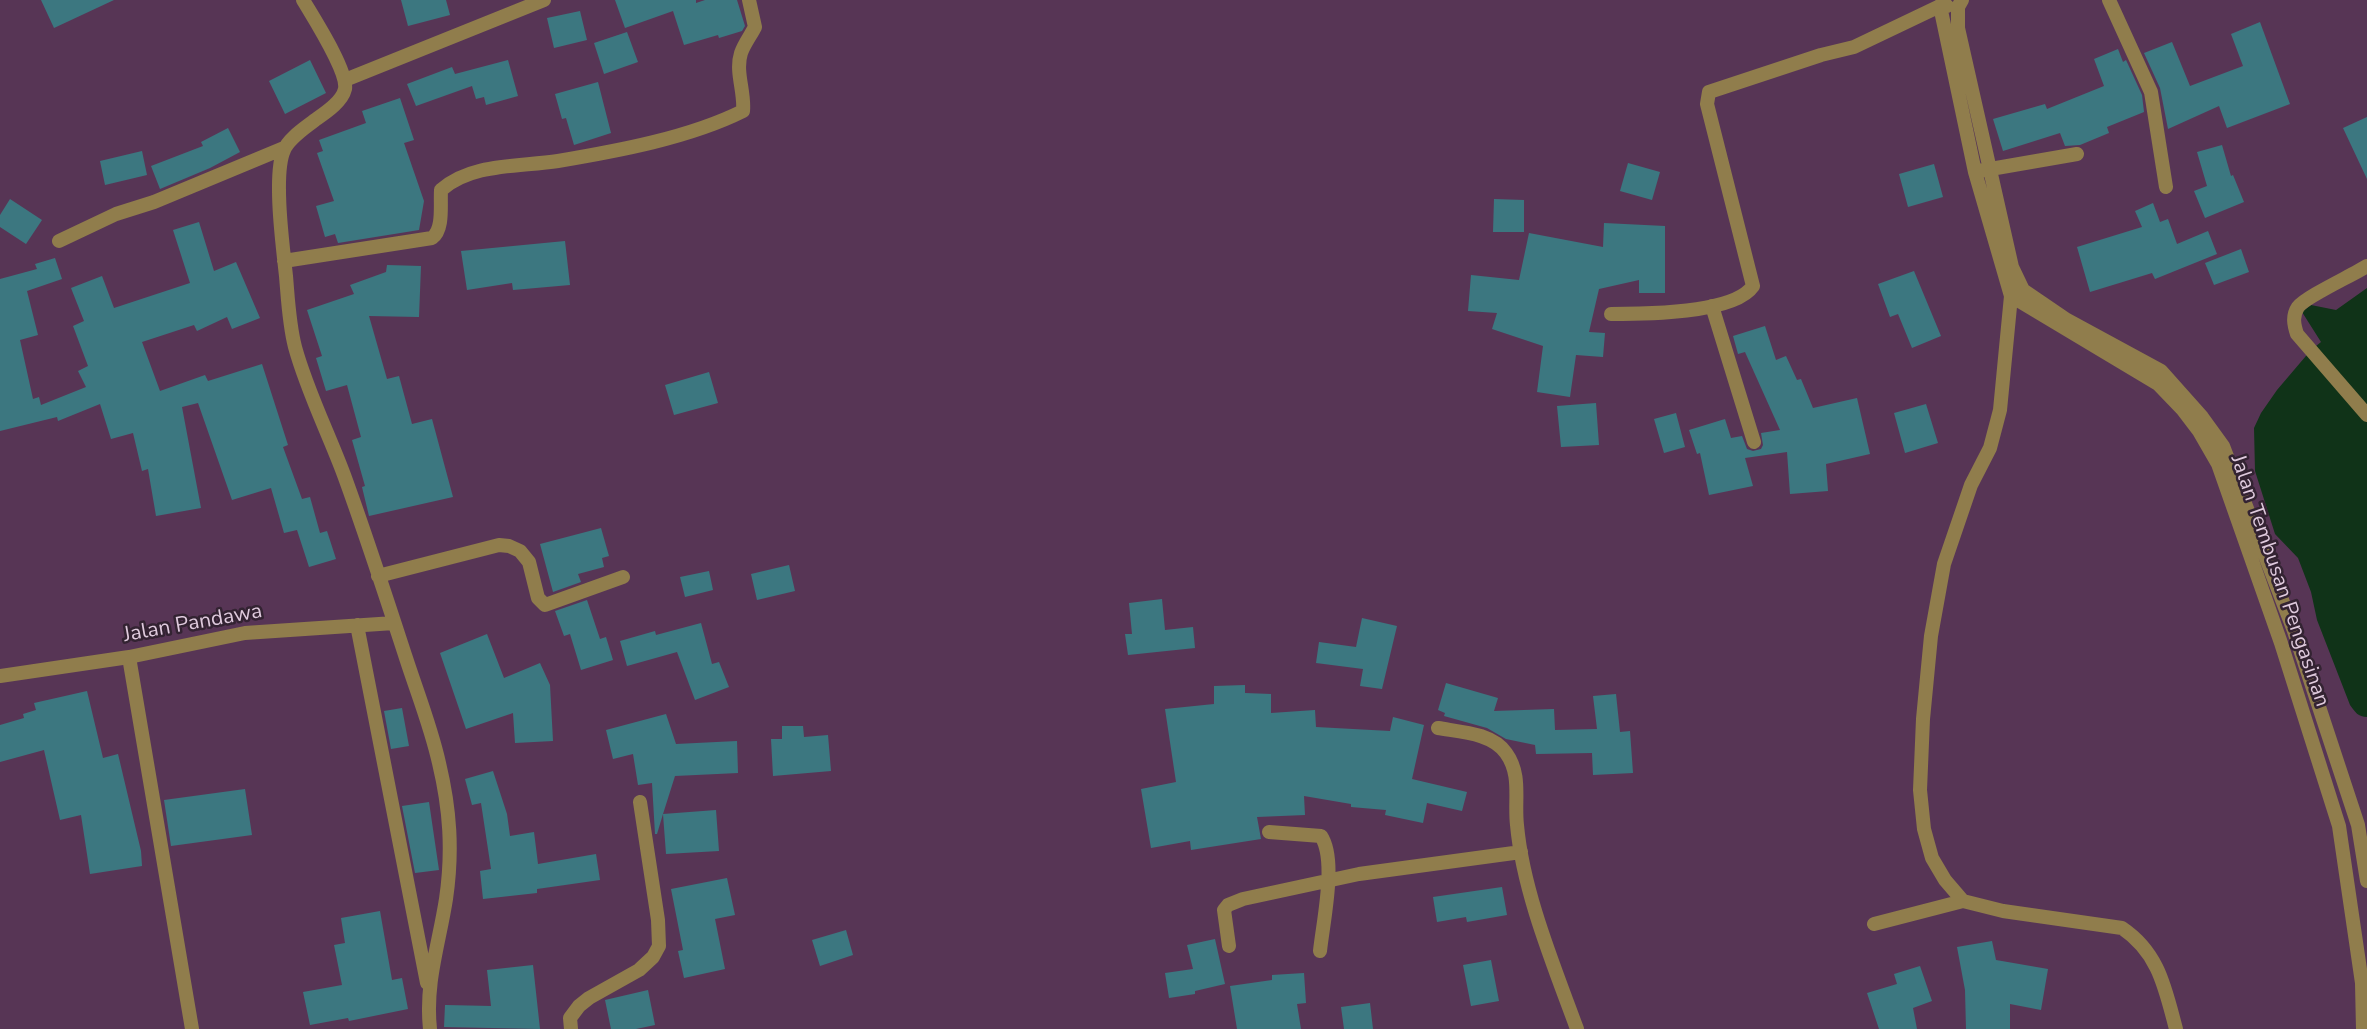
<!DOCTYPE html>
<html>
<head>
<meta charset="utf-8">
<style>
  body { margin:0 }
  canvas { display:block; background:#573555 }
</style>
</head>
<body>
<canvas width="2367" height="1029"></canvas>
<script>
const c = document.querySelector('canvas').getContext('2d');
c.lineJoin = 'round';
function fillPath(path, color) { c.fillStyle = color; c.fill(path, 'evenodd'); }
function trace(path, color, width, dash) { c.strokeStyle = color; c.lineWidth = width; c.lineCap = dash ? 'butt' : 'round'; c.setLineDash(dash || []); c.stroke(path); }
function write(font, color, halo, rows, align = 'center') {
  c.font = font + ' "Nunito Sans",sans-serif'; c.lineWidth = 5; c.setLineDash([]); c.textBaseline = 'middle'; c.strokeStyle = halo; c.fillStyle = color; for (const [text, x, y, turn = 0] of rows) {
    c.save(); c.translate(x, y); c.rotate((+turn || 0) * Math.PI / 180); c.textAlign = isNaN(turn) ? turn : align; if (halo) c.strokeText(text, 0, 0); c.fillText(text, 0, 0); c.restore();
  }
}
const water = new Path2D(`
  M2367 288V717C2358 717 2355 712 2350 705L2317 620 2311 592 2298 558 2275 534 2255 471 2254 428 2261 413 2277 390 2311 350 2321 342 2302 312 2311 305 2336 310Z`);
const building = new Path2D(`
  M41 0H114L54 28Z
  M401 0H446L450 15 408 26Z
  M615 0H696V3L705 0H737L745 26 742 31 719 38 718 35 684 45 673 11 625 28Z
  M580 11 587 40 554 48 547 18Z
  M2260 22 2290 104 2227 128 2219 106 2168 129 2160 88 2144 53 2172 42 2190 86 2243 66 2231 34Z
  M627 32 638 62 604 74 594 43Z
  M2118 49 2123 62 2126 60 2142 95 2144 112 2107 127 2109 133 2080 145 2065 146 2060 133 2003 151 1993 119 2045 104 2047 109 2104 86 2094 59Z
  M310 60 326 93 285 114 269 81Z
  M508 60 518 96 486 105 484 97 476 99 472 86 416 106 407 84 452 67 455 74Z
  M598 82 611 133 574 145 566 118 562 119 555 94Z
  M400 98 414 140 404 143 424 201 419 230 338 243 335 234 325 237 316 206 334 201 317 153 323 151 319 140 366 123 362 111Z
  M2367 117V179L2343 128Z
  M228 128 240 152 210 168 160 189 151 166 203 146 201 142Z
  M2222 145 2231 176 2233 175 2244 202 2205 218 2194 191 2207 186 2197 152Z
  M142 151 147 175 105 185 100 161Z
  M1628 163 1660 172 1652 200 1620 191Z
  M1934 164 1943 197 1908 207 1899 174Z
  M10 199 42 220 26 244 0 227V215Z
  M1494 199 1524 200V232H1493Z
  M2153 203 2160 222 2168 219 2177 244 2208 231 2217 254 2155 279 2152 273 2090 292 2077 247 2142 227 2135 211Z
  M199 222 214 271 236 262 260 318 232 329 227 317 197 331 194 325 142 342 160 391 205 375 208 381 262 364 288 445 283 447 302 499 310 497 320 533 327 531 336 559 309 567 297 530 284 533 271 488 232 500 198 403 182 407 201 508 156 516 148 469 142 471 133 433 111 439 100 404 58 421 57 417 0 431V279L37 269 35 264 55 258 62 279 27 291 38 335 20 340 33 399 39 397 41 405 86 387 78 371 88 366 73 326 84 321 71 288 102 276 114 308 190 283 173 230Z
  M1604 223 1665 226V293H1639V280L1599 289 1589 332 1605 333 1603 357 1576 355 1570 397 1537 392 1543 346 1492 329 1497 313 1468 311 1471 275 1519 280 1529 233 1603 247Z
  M565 241 570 285 513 290 512 283 467 290 461 251Z
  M2241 249 2249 272 2214 285 2205 263Z
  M387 265 421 266 419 317 369 316 387 379 399 376 412 424 432 419 453 497 369 516 362 487 365 486 352 440 361 437 347 385 326 391 316 358 322 356 307 310 354 294 350 285 386 272Z
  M1914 271 1941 336 1912 348 1898 314 1890 317 1878 284Z
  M1765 326 1776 360 1786 356 1797 380 1801 379 1813 408 1857 398 1870 454 1826 464 1828 491 1790 494 1787 452 1745 458 1753 486 1709 495 1700 453 1697 454 1689 430 1725 419 1731 438 1742 436 1747 449 1753 451 1761 449 1763 445 1761 433 1780 430 1745 352 1738 354 1733 336Z
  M709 372 718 403 674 415 665 385Z
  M1596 403 1599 445 1561 447 1557 406Z
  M1926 404 1938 443 1905 453 1894 413Z
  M1676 413 1685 447 1664 453 1654 419Z
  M601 528 609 556 602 558 604 567 578 574 581 582 553 592 540 544Z
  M789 565 795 591 757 600 751 574Z
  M709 571 713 590 685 597 680 577Z
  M1162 599 1165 630 1193 627 1195 648 1128 655 1125 634H1132L1129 603Z
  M587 600 600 639 606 637 613 660 581 670 570 634 564 636 555 611Z
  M1362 618 1397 626 1382 689 1360 686 1363 669 1316 663 1319 642 1356 647Z
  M701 623 712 664 719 662 729 687 695 700 677 652 627 666 620 641 655 631 656 635Z
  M487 634 504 678 540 663 550 685 553 741 515 743 513 713 466 729 440 653Z
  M1446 683 1498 698 1494 711 1554 709 1555 730 1597 729 1593 696 1616 694 1620 732 1630 731 1633 773 1593 775 1592 753 1536 754 1535 745 1506 739 1487 728 1444 716 1445 713 1438 710Z
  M1245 685V693L1271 694V713L1315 710 1316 727 1390 731 1393 717 1424 725 1412 779 1467 792 1462 811 1427 803 1423 823 1385 815 1386 810 1351 807V804L1304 796 1305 815 1257 817 1261 839 1191 850 1190 841 1151 848 1141 789 1176 782 1165 709 1214 704V686Z
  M87 691 103 758 118 754 141 851 142 866 90 874 81 815 60 820 44 750 0 762V725L24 718 23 714 36 710 34 703Z
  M402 708 409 746 391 749 384 711Z
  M666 714 676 744 737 741 738 773 675 776 663 814 716 810 719 851 666 854 663 814 657 834H655L652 783 638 785 633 754 613 759 606 730Z
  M782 726H803L804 737 828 735 831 771 773 776 771 739H782Z
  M493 771 507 814 510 836 534 832 538 864 596 854 600 880 537 889V893L483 899 480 871 491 869 481 803 472 805 465 779Z
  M245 789 252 835 171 846 164 800Z
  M429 802 439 870 415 873 402 806Z
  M727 878 735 915 715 919 725 969 684 978 678 951 683 950 671 889Z
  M1502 887 1507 915 1467 922 1466 917 1437 922 1433 897Z
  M380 911 392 980 402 978 408 1009 349 1021 348 1018 310 1025 303 992 342 985 334 945 345 943 341 918Z
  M846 930 853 955 820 966 812 940Z
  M1215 939 1225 984 1195 991V994L1169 998 1165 973 1193 969 1187 945Z
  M1992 941 1996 960 2048 969 2041 1010 2010 1004V1029H1966L1965 990 1957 947Z
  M1491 960 1499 1001 1471 1006 1463 965Z
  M533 965 540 1029 444 1027 445 1005 491 1006 487 970Z
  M1920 966 1932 1001 1913 1008 1917 1029H1879L1867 993 1897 984 1894 974Z
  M1304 973 1306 1003 1297 1004 1301 1029H1237L1230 986 1272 980V975Z
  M648 990 655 1025 636 1029H611L605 1000Z
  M1370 1003 1373 1029H1344L1341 1007Z`);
const minor = new Path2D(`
  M303 0C313 17 348 71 345 89 342 102 325 113 315 120 305 128 289 138 284 150 273 174 283 248 286 276 288 299 289 324 295 347 307 391 328 432 344 475 366 535 386 597 406 658 417 692 431 727 439 763 450 809 453 851 446 899 439 944 425 983 430 1029
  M1944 0 1940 6 1975 172 2011 296 2158 384 2183 410 2199 431 2218 464 2281 643 2339 826 2362 983 2363 1029
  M1962 0 1958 7V28L2012 267 2023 290 2067 320 2161 371 2202 417 2223 446 2294 631 2358 825 2367 881
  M2109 0 2151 92 2166 187
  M345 80 544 0
  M1979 171 2077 154
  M59 241 116 214 154 202 284 148
  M284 261 432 238C444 229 440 205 441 190 471 163 519 167 558 161 617 151 689 138 743 111 745 92 735 72 741 53 744 44 751 35 755 27L749 0
  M2367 266C2353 275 2305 297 2298 307 2292 316 2294 325 2297 334L2367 415
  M2015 294 2011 296 2000 410 1990 448 1971 485 1944 564 1931 636 1923 719 1920 790 1924 829 1932 858 1945 880 1963 901 2003 911 2122 928C2159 953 2165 988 2176 1029
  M1712 306 1754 442
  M1611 314C1642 314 1734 314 1753 286L1707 104 1709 92 1821 55 1854 47 1940 6H1947
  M378 576 499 545 509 546 520 551 529 562 538 598 545 605 623 577
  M357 625 427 983
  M129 657 192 1029
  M0 676 129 657 245 633 394 623
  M1438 728C1461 732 1492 733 1506 753 1522 775 1514 800 1517 825 1523 892 1554 966 1577 1029
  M1269 832 1321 836C1337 860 1323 922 1320 951
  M1874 924 1963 901
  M1229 946 1224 910 1228 905 1243 899 1359 874 1521 852
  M571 1029 570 1018 579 1006 589 998 639 970 653 957 659 946 658 920 640 802`);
const streetNames = [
  ["Jalan Tembusan Pengasinan",2279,581,71],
  ["Jalan Pandawa",193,624,-10]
];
fillPath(water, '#103318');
fillPath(building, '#3c7780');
trace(minor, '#907d4c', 14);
write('21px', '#dfcadd', '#332332', streetNames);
</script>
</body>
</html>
